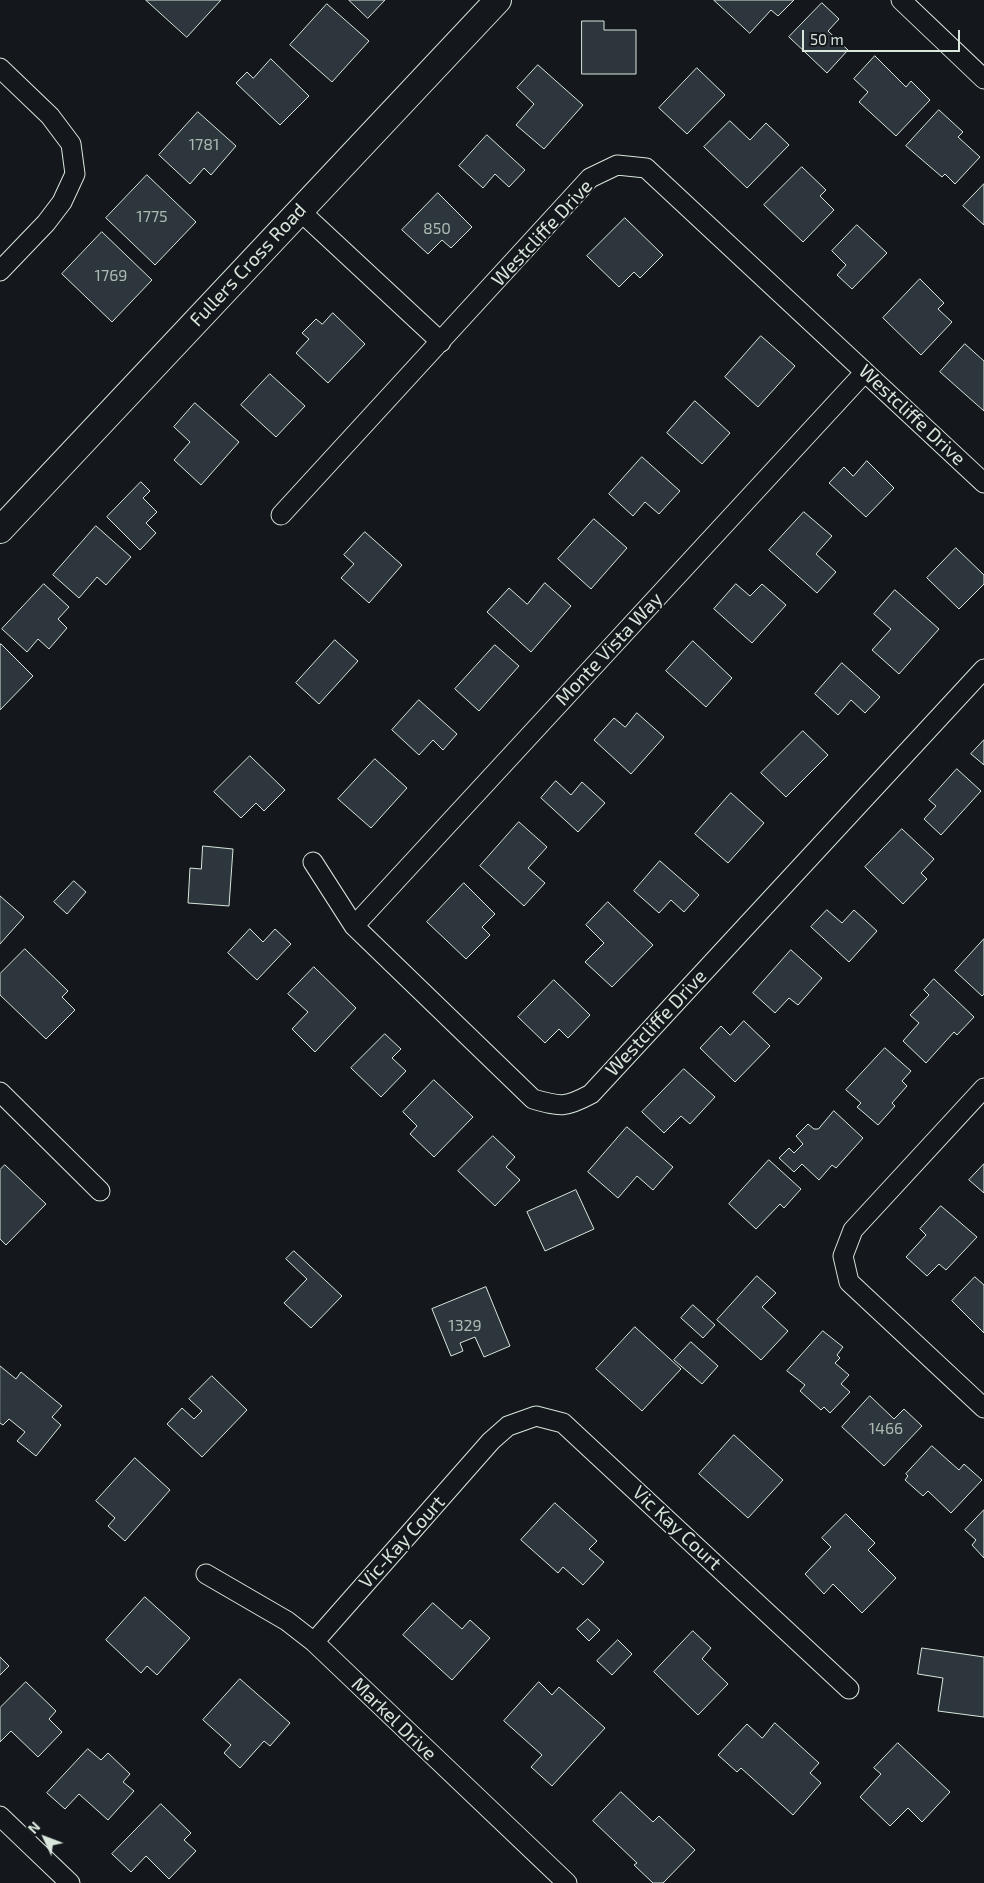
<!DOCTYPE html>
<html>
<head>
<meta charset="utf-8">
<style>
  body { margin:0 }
  #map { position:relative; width:984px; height:1883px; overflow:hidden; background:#14181c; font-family:"Exo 2",sans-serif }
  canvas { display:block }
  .north { position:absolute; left:20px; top:1813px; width:50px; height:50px; -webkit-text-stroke:4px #14181c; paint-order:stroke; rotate:313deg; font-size:14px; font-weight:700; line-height:20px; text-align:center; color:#d8e6dc }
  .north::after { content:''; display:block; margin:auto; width:18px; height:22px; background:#d8e6dc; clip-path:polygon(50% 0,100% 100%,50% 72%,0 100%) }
  .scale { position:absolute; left:802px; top:30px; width:158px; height:22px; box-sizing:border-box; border:2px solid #d8e6dc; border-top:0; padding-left:6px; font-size:15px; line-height:18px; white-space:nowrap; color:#d8e6dc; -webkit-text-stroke:4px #14181c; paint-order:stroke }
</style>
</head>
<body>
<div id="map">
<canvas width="984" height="1883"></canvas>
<div class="north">N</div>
<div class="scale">50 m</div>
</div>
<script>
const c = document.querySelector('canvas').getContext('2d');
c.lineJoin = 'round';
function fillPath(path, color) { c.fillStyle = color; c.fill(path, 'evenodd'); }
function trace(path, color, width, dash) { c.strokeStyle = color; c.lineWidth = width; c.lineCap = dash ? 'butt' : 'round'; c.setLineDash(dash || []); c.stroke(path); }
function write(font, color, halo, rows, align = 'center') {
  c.font = font + ' "Exo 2",sans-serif'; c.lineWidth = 4; c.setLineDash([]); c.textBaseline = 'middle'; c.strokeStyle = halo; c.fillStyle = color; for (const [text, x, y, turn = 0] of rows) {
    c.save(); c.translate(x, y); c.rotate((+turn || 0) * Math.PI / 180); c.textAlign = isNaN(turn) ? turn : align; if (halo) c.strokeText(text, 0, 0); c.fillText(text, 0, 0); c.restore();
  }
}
const building = new Path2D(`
  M146 0H221L187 37Z
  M349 0H385L368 18Z
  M714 0H794L778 16 771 10 750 33Z
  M822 3 839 19 828 31 848 50 827 73 789 37Z
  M327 4 369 41 332 82 290 45Z
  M582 21H604V30H636V74H582Z
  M875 56 906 87 911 81 930 100 896 136 859 102 868 92 854 79Z
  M271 59 309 96 280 125 236 83 247 72 253 78Z
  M538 65 583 105 544 149 516 125 534 104 517 88Z
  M697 68 725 95 687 134 659 108Z
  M939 110 963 132 958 137 980 157 955 184 945 174 942 177 906 146Z
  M198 112 236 146 211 175 204 168 190 184 159 155Z
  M730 121 750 140 766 123 789 145 747 188 704 147Z
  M487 135 525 170 509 187 495 174 483 188 459 166Z
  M802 167 826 190 820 196 834 210 803 242 764 205Z
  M147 175 196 222 155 265 106 218Z
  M984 184V225L963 206Z
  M438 193 472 227 451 248 442 240 428 254 402 230Z
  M625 218 663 255 640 278 634 272 619 287 587 256Z
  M857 225 887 253 852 289 837 275 846 265 832 251Z
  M102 232 152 280 112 322 62 274Z
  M920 279 944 303 938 309 952 322 921 355 883 318Z
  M333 313 365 344 328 383 296 353 309 339 302 333 316 319 322 324Z
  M761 336 795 366 758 407 725 377Z
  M965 344 984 361V411L940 372Z
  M270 374 305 406 276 437 241 405Z
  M695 401 730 433 702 464 667 433Z
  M195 403 239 442 201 485 174 460 190 442 174 427Z
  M642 457 680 491 659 514 645 502 633 516 609 494Z
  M867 461 894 488 866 517 829 483 844 467 853 476Z
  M141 482 150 491 143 498 157 512 146 523 156 533 140 550 107 517Z
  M804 512 832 536 816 554 836 572 817 593 769 550Z
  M594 519 627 548 591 589 558 559Z
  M96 526 131 557 106 585 97 577 79 598 53 575Z
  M365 532 402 565 369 603 341 578 354 564 344 555Z
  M956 548 984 575V584L959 609 927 578Z
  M545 583 571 606 531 652 487 612 509 588 527 604Z
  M44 584 69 607 58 619 67 628 49 649 38 639 27 652 2 629Z
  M736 584 750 596 762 584 786 605 752 643 714 609Z
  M895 590 939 629 899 674 872 650 891 629 874 614Z
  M335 640 358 661 319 704 296 683Z
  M693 641 732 678 706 707 666 671Z
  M1 644 33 676 0 710V646Z
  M495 645 519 666 479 711 455 689Z
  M842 663 880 697 865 713 851 700 838 715 815 694Z
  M419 700 457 734 443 750 433 740 419 755 392 730Z
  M637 713 664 737 631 774 594 740 614 718 625 727Z
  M803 731 828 755 786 797 761 773Z
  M984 740V765L971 754Z
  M250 756 285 790 264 811 256 803 241 818 214 792Z
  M375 759 407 788 371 828 338 799Z
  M957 769 981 791 941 835 924 819 936 806 929 800Z
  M556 781 571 795 582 782 605 803 578 832 541 798Z
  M731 793 764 823 728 863 695 834Z
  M519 822 547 847 528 868 545 883 524 906 480 866Z
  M902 829 934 859 921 873 927 879 903 904 865 867Z
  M203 846 233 849 229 906 188 903 190 868 201 869Z
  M660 861 699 895 684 912 671 900 659 913 634 891Z
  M74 881 86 892 67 914 54 902Z
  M464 883 495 914 482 927 490 935 466 959 427 922Z
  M0 896 24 917 0 944Z
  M608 902 653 945 612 987 585 962 604 943 586 925Z
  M827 910 842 923 854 910 877 931 849 962 811 927Z
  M250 929 263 942 275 929 291 944 257 980 228 953Z
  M984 939V994L982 996 955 971Z
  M25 949 68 991 62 997 75 1010 46 1039 0 995V974Z
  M791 950 822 978 798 1005 789 998 775 1013 753 993Z
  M314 967 356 1008 315 1052 292 1029 308 1012 288 994Z
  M934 979 974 1017 957 1035 954 1032 926 1063 903 1041 919 1023 910 1015 929 995 924 990Z
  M554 980 590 1015 568 1038 559 1029 545 1043 518 1017Z
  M744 1021 770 1046 735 1082 700 1048 721 1026 730 1035Z
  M385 1034 401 1049 392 1058 406 1071 381 1097 351 1068Z
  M885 1048 911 1071 902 1081 907 1086 892 1103 895 1106 878 1125 857 1107 861 1103 846 1090Z
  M684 1069 715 1097 690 1124 681 1116 664 1133 642 1112Z
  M434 1080 473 1117 434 1157 410 1134 417 1126 403 1112Z
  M834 1111 863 1138 836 1168 832 1165 819 1180 802 1164 794 1172 779 1158 789 1148 794 1153 803 1144 796 1136 808 1124 814 1129H818Z
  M627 1127 673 1167 653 1190 637 1176 618 1198 588 1172Z
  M493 1136 515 1157 506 1167 520 1180 495 1206 458 1171Z
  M769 1160 801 1189 784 1208 780 1204 756 1229 729 1204Z
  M984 1164V1193L969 1180Z
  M5 1165 46 1204 6 1245 0 1239V1170Z
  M576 1190 594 1229 545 1251 527 1212Z
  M941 1206 977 1237 946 1270 939 1264 927 1276 906 1257 926 1235 920 1229Z
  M294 1251 342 1296 311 1328 284 1303 307 1279 286 1259Z
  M757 1276 776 1293 762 1307 788 1331 761 1360 717 1320Z
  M975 1277 984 1285V1333L952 1301Z
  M486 1287 510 1346 484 1357 475 1337 460 1343 463 1351 451 1356 432 1309Z
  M693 1305 715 1325 703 1338 681 1318Z
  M635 1327 681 1369 642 1411 596 1369Z
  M823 1331 843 1347 837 1355 840 1358 835 1363 849 1375 841 1384 850 1392 830 1413 824 1407 821 1410 800 1391 805 1385 787 1371Z
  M691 1342 718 1366 702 1384 674 1360Z
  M0 1366 16 1379 21 1372 62 1406 52 1417 61 1425 36 1456 17 1441 25 1432 9 1419 3 1425 0 1423Z
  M212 1376 247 1410 202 1457 167 1424 182 1408 194 1419 202 1411 189 1399Z
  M870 1396 894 1419 904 1409 922 1426 884 1466 842 1427Z
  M734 1435 783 1480 748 1518 699 1474Z
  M932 1446 959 1470 964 1464 982 1480 951 1513 928 1491 923 1496 905 1480 908 1476 906 1474Z
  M135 1458 170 1490 125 1541 108 1526 115 1518 96 1501Z
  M555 1503 597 1541 589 1549 604 1562 583 1585 563 1567 558 1573 521 1540Z
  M984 1510V1558L972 1545 976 1540 965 1530Z
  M846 1514 875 1543 868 1550 896 1578 862 1613 833 1584 824 1594 805 1574 831 1547 822 1538Z
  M145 1597 190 1638 157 1675 147 1666 141 1673 106 1640Z
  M433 1603 462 1629 470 1620 490 1638 452 1680 403 1635Z
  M588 1619 600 1630 589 1641 577 1629Z
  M693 1631 711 1648 702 1659 728 1684 698 1715 654 1672Z
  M618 1640 632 1654 612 1675 597 1661Z
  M922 1648 984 1657V1717L938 1711 943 1678 918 1674Z
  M0 1657 9 1666 0 1675Z
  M240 1679 290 1723 270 1746 264 1741 240 1768 224 1753 231 1745 203 1720Z
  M26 1682 56 1711 49 1719 62 1732 38 1757 11 1731 0 1742V1708Z
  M539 1682 552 1695 559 1687 605 1728 552 1786 531 1767 542 1755 504 1721Z
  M775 1723 819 1763 810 1773 821 1783 793 1815 741 1768 737 1772 718 1755 747 1724 762 1738Z
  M898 1743 950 1792 922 1822 908 1808 890 1826 860 1797 881 1774 874 1768Z
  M88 1749 101 1760 108 1753 130 1774 123 1782 134 1791 108 1820 79 1794 65 1809 47 1793Z
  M621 1792 653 1822 659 1816 695 1850 663 1883H653L634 1865 637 1863 593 1821Z
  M161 1804 191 1833 184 1840 196 1851 169 1879 146 1856 131 1872 112 1854Z`);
const street = new Path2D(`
  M901 0 984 79
  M0 68 50 116 71 144 75 174 62 202 46 223 0 271
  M299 210 441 342
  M281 515 590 178 617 165 646 168 984 483
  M313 862 354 926 533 1099C561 1107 565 1108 591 1094L984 669
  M354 926 865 372
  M984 1088 853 1230 843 1256 849 1282 984 1408
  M0 1092 100 1191
  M206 1574 287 1621 314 1642 567 1883
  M314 1642 491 1441 508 1426 536 1416 563 1423 849 1689
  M0 1816 70 1883`);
const secondary = new Path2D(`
  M0 530 498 0`);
const numberNames = [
  ["1781",204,145],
  ["1775",152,217],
  ["850",437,229],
  ["1769",111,276],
  ["1329",465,1326],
  ["1466",886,1429]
];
const streetNames = [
  ["Westcliffe Drive",542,233,-47],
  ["Fullers Cross Road",248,265,-47],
  ["Westcliffe Drive",912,415,43],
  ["Monte Vista Way",609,649,-47],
  ["Westcliffe Drive",656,1023,-47],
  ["Vic Kay Court",677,1528,43],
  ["Vic-Kay Court",402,1542,-48],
  ["Markel Drive",394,1719,44]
];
fillPath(building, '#2c363c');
trace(building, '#d8e6dc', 1);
trace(street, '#d8e6dc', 21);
trace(secondary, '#d8e6dc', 28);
trace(street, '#14181c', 19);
trace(secondary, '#14181c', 26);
write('16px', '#adbab4', null, numberNames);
write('19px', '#d8e6dc', '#14181c', streetNames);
</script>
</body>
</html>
